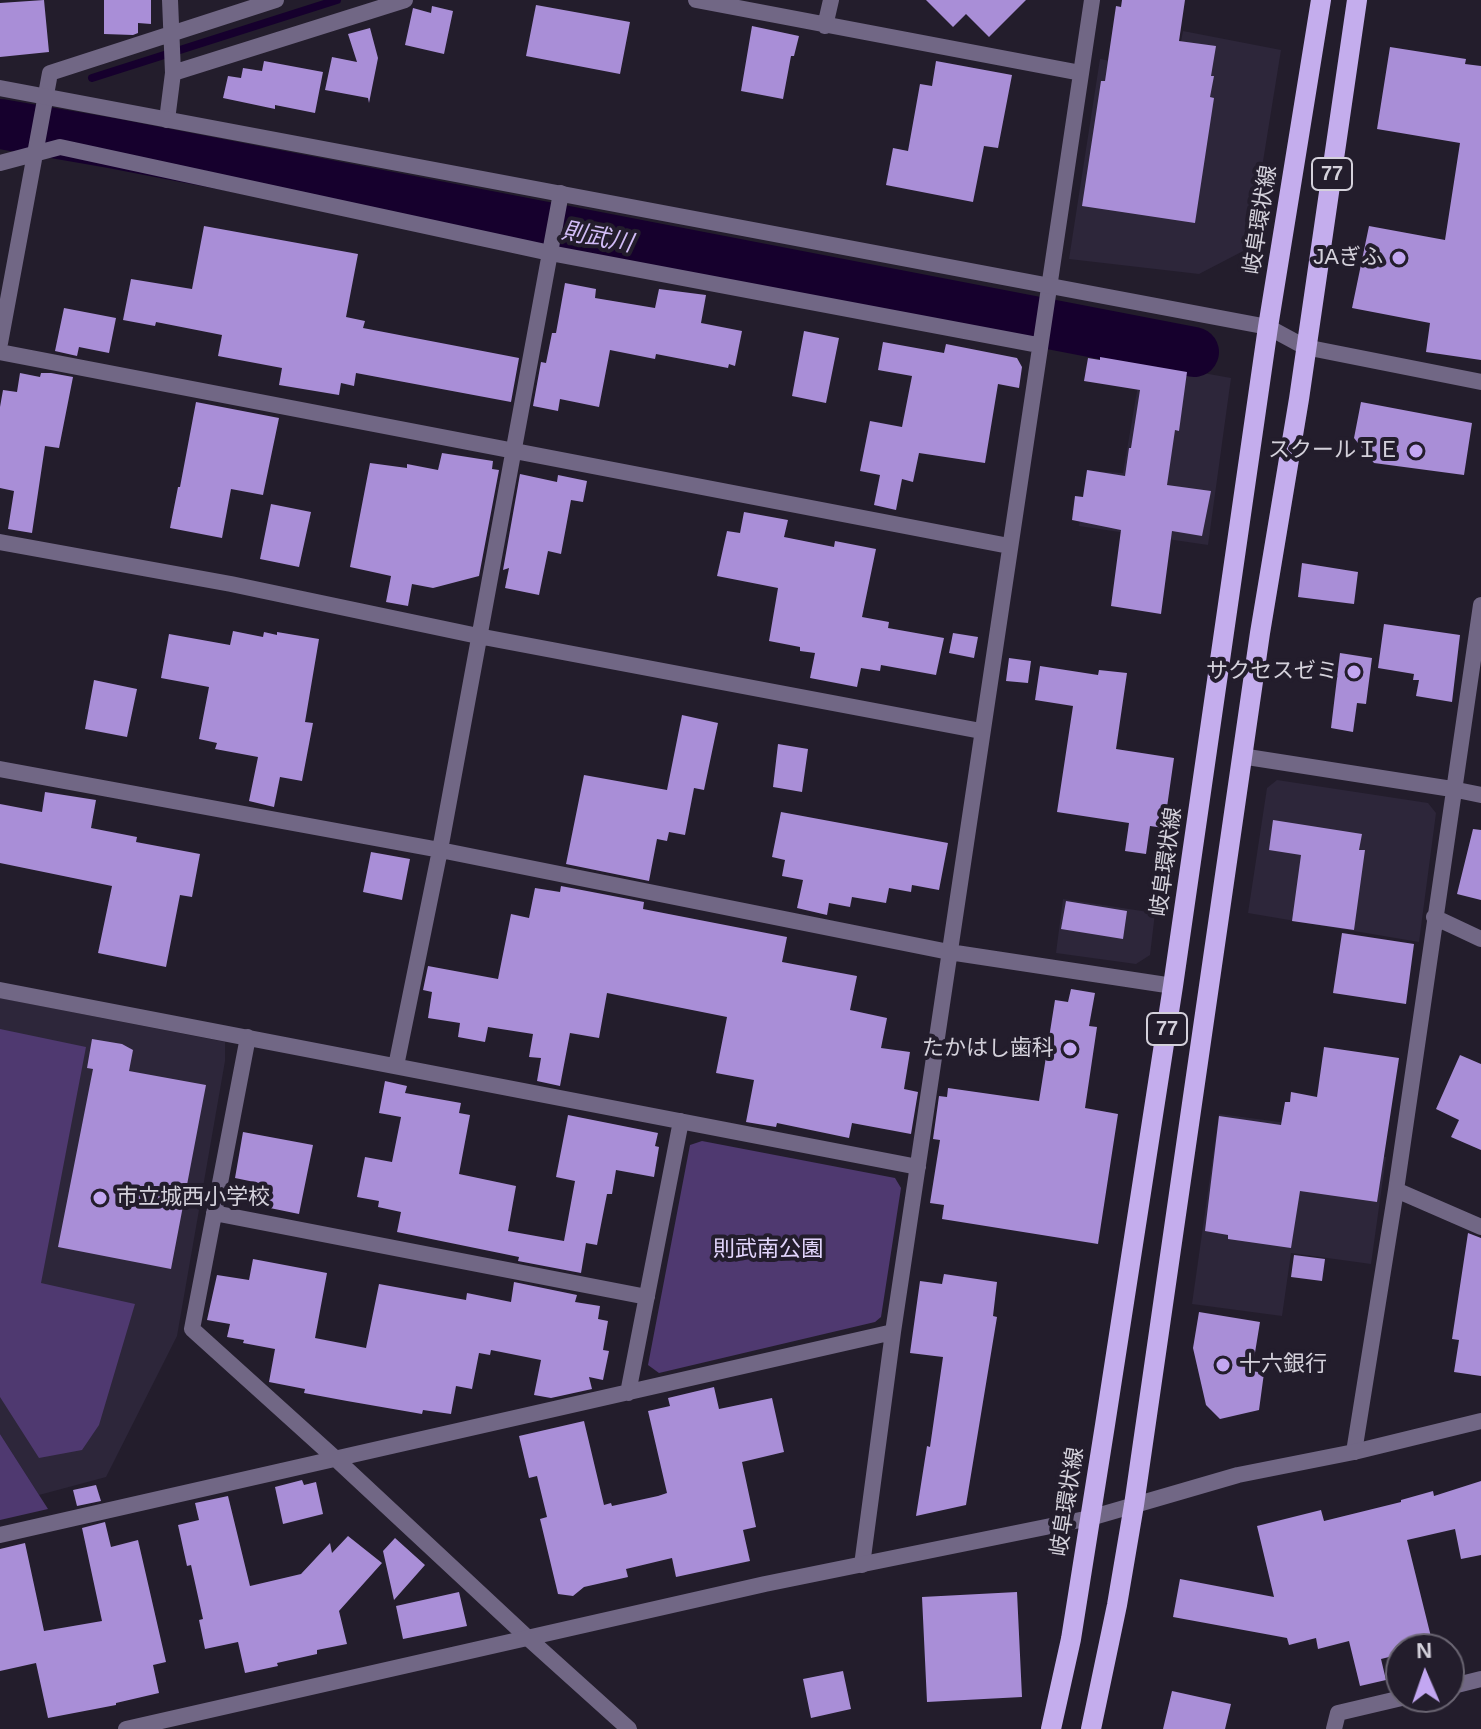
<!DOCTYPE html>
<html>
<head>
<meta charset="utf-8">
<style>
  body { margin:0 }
  #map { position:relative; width:1481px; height:1729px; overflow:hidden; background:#231d2c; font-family:Arial,sans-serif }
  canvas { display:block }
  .north { position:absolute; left:1385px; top:1633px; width:80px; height:80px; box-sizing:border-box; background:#231d2c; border:2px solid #6a6572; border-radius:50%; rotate:358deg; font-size:22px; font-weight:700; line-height:32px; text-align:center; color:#d4d1db }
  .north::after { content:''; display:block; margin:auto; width:28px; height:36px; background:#c3a7f2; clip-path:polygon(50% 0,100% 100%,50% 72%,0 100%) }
</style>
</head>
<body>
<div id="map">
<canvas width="1481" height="1729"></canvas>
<div class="north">N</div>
</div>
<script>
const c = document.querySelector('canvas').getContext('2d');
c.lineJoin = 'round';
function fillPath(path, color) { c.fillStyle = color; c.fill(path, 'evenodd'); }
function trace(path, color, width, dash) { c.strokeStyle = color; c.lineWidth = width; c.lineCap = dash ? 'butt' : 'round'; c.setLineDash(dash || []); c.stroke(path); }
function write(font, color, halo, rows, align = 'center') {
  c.font = font + ' Arial,"Noto Sans JP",sans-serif'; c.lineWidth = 8; c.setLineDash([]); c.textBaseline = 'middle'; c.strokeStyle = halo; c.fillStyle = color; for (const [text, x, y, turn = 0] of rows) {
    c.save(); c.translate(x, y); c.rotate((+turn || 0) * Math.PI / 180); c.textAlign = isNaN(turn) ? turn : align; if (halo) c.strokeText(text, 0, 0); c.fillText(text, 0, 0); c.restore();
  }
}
const built = new Path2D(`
  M1183 31 1281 50 1249 248 1199 274 1069 259 1100 59 1175 72Z
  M1142 362 1231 378 1208 545 1079 526 1088 471 1123 473Z
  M1277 780 1428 803 1436 813 1419 942 1248 913 1267 788Z
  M1063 899 1155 913 1150 955 1136 964 1056 953Z
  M0 998 225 1042V1061L177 1336 106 1477 39 1495 0 1434Z
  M1219 1114 1310 1126 1307 1146 1386 1157 1371 1264 1291 1253 1282 1316 1192 1304Z`);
const green = new Path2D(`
  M0 1029 86 1047 41 1283 135 1304 99 1425 82 1450 39 1458 0 1397Z
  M702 1141 895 1178 901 1188 881 1317 875 1322 659 1373 648 1365 690 1145Z
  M0 1434 48 1509 0 1520Z`);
const stream = new Path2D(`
  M92 78 337 0`);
const river = new Path2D(`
  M0 124 111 143 1194 352`);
const building = new Path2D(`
  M44 0 49 52 0 57V3Z
  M104 0H151V24L138 23V33L133 35 104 34Z
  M926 0H1026L989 37 966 14 953 27Z
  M1122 0H1185L1179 41 1216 46 1211 76H1214L1210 97 1214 98 1195 223 1082 206 1101 81H1105L1116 6 1121 7Z
  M536 5 630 22 620 74 526 56Z
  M432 6 453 11 444 54 405 45 413 8 431 13Z
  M752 26 799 36 794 56H791L783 99 741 91Z
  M370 28 378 58 369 103 368 98 325 90 332 57 357 62 348 34Z
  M1390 47 1466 59 1465 64 1481 66V360L1426 352 1430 323 1352 308 1369 226 1445 240 1460 143 1377 129Z
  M264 61 323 72 315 113 275 105V109L223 98 228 76 241 78 243 68 262 71Z
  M936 61 1012 75 998 148 984 146 973 202 886 185 893 148 908 151 920 84 932 86Z
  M204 226 358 254 346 317 365 321 363 328 519 358 511 402 356 373 354 386 341 383 339 395 279 385 282 368 218 356 222 335 156 322 155 326 123 320 131 279 192 289Z
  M565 283 596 289 595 298 655 308 659 289 706 295 701 323 742 331 735 366 729 364 728 368 656 354 655 359 610 350 599 407 560 399 558 411 533 406 541 362 546 363 552 333H556Z
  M64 308 116 318 109 353 79 347 77 356 55 351Z
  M804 331 839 338 826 403 792 396Z
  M883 342 944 353 946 344 1017 358 1022 367 1019 388 998 384 985 463 919 453 913 482 902 479 896 510 874 505 880 475 860 471 870 421 902 427 912 376 878 370Z
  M1100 357 1187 372 1179 431 1175 430 1167 485 1211 491 1202 536 1172 531 1161 614 1111 606 1121 530 1072 520 1075 496 1083 497 1087 470 1125 476 1129 448H1131L1140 390 1084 381 1088 358 1100 360Z
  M20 373 40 377 41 373H51L73 377 59 448 45 446 32 533 8 529 14 491 0 488V407L3 390 17 392Z
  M196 402 279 418 263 495 231 489 222 538 170 528 178 487H180Z
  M1361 402 1472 423 1464 475 1374 463 1354 438Z
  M442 453 493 461 492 469 499 470 479 576 433 588 412 584 408 606 386 602 391 576 350 567 370 463 407 468V464L438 470Z
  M520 474 557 482 558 475 587 481 583 502 571 500 561 554 548 551 539 595 505 588 509 568 503 570Z
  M271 504 311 512 299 567 260 559Z
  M744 512 788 520 784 537 834 547 835 541 876 549 862 617 889 622 888 628 944 638 936 675 881 665 880 671 861 668 857 687 810 678 815 653 800 651V647L769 641 778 588 717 576 727 531 740 533Z
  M1302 563 1358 572 1354 604 1298 597Z
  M1384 624 1460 635 1452 702 1416 696 1419 680H1413L1414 674 1378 668Z
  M233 631 263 637 264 632 277 635V632L319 639 305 722 313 723 302 781 280 777 274 807 249 801 258 757 215 749 217 743 199 739 209 687 161 678 169 634 230 645Z
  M953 633 978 637 974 658 949 653Z
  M1340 653 1372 658 1366 704 1357 703 1353 732 1331 728Z
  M1009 658 1031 661 1028 683 1006 681Z
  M1040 666 1098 675 1099 670 1127 673 1116 749 1174 758 1164 828 1150 826 1146 854 1125 851 1129 823 1057 812 1073 706 1035 700Z
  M94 680 137 689 127 737 85 729Z
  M682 715 718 723 704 790 694 788 685 835 669 832 667 841 657 839 649 881 566 864 584 775 667 790Z
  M778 744 808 749 802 792 773 787Z
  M45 792 96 800 91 828 137 837 136 842 200 854 192 897 180 895 166 967 98 953 112 886 0 863V804L42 812Z
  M781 812 948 843 939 890 912 885 911 892 889 888 886 903 852 897 850 907 829 903 827 915 797 908 803 880 782 876 785 860 772 857Z
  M1273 820 1362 834 1359 850H1365L1354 930 1292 921 1301 855 1269 850Z
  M1473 829 1481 830V900L1457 894Z
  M371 852 410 859 402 900 363 892Z
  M561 886 644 902 643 909 787 937 782 962 857 976 850 1010 887 1018 881 1048 910 1052 904 1089 918 1092 911 1134 852 1123 849 1138 777 1123 776 1127 746 1122 754 1080 716 1073 727 1017 607 993 599 1038 570 1033 560 1086 537 1081 541 1058 529 1057 533 1034 488 1027 485 1042 458 1037 460 1023 428 1018 432 992 423 990 428 966 498 979 511 914 529 918 535 888 560 892Z
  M1066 901 1127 911 1123 939 1061 929Z
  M1342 933 1414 944 1406 1004 1333 993Z
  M1071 989 1095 993 1089 1026 1097 1027 1085 1108 1118 1114 1098 1244 942 1219 944 1205 930 1203 940 1140 933 1139 939 1096 947 1097 948 1088 1039 1101 1055 1000 1068 1002Z
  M92 1039 122 1044 133 1050 129 1071 206 1085 171 1269 58 1247 93 1069 87 1068Z
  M1324 1047 1399 1058 1377 1202 1300 1191 1291 1248 1228 1239V1235L1205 1231 1219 1116 1281 1125 1285 1102H1290L1291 1092 1317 1097Z
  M1460 1055 1481 1064V1150L1451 1137 1459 1120 1436 1109Z
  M385 1081 407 1086 405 1093 461 1103 459 1113 470 1115 459 1174 516 1186 508 1231 564 1241 575 1181 556 1177 568 1115 658 1133 655 1146 659 1147 654 1177 616 1170 612 1194H607L597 1245 586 1243 581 1273 518 1261 519 1257 397 1232 401 1212 378 1207 379 1201 357 1197 365 1157 392 1162 401 1117 379 1113Z
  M243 1132 313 1145 299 1214 265 1207 269 1185 235 1178Z
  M1468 1233 1481 1238V1376L1454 1372 1459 1340 1452 1339Z
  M1294 1255 1325 1259 1322 1281 1291 1277Z
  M253 1259 327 1273 315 1338 366 1348 379 1284 466 1300 467 1293 511 1302 514 1282 577 1295 575 1302 600 1306 598 1319 608 1321 603 1350 609 1351 603 1380 589 1377 592 1389 551 1398 534 1395 541 1360 491 1350 490 1355 479 1353 472 1389 456 1386 451 1414 423 1410 422 1414 347 1401 304 1393 305 1389 269 1382 275 1349 243 1343 244 1340 227 1337 230 1324 207 1320 217 1275 249 1280Z
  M944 1274 997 1282 993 1316 997 1317 966 1505 916 1516 927 1446 930 1447 943 1357 910 1353 920 1281 942 1284Z
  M1199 1312 1260 1322 1252 1371 1264 1373 1259 1410 1220 1419 1206 1405 1193 1348Z
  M714 1387 719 1409 772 1398 784 1452 742 1462 756 1527 743 1530 750 1561 676 1577 672 1558 626 1569 628 1577 584 1587 573 1596 558 1594 540 1519 547 1517 537 1476 529 1478 519 1436 584 1421 604 1505 611 1503 612 1506 658 1496 667 1493 648 1411 670 1406 668 1398Z
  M302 1480 304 1485 316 1482 323 1514 283 1524 275 1487Z
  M1481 1481V1555L1461 1559 1455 1529 1407 1540 1434 1649H1401V1654L1381 1659 1386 1680 1360 1686 1349 1641 1318 1649 1316 1638 1289 1645 1287 1638 1173 1617 1180 1579 1274 1597 1257 1526 1321 1510 1324 1521 1401 1502V1500L1433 1491 1434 1496Z
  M96 1485 101 1501 77 1506 73 1490Z
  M228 1496 250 1586 301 1574 330 1543 332 1553 348 1536 382 1563 339 1611 347 1644 317 1650V1654L277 1663 278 1666 245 1673 238 1642 205 1649 199 1620 203 1619 191 1565 187 1566 178 1525 199 1520 195 1503Z
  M105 1522 111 1547 138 1540 166 1662 153 1665 159 1693 116 1703V1705L48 1718 36 1663 0 1671V1549L25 1543 44 1631 102 1621 82 1528Z
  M395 1538 425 1565 394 1600 383 1551Z
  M459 1592 467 1626 403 1639 396 1606Z
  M1017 1592 1022 1697 927 1702 922 1597Z
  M843 1671 851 1709 811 1718 803 1679Z
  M1172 1691 1231 1704 1225 1729H1163Z`);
const minor = new Path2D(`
  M170 0 173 73
  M696 0 1081 73
  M825 26 831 0
  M167 120 173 73 405 0
  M0 163 60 147 550 253 1038 345
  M0 343 50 73 276 0
  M0 352 1009 546
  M0 542 231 584 478 636 981 731
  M1241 756 1452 789 1481 795
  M0 769 440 850 949 952 1173 986
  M1434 917 1481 939
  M0 990 918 1167
  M248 1037 192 1329 337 1460 528 1638
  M396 1066 440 850 561 193
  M1396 1190 1481 1227
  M214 1213 647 1297
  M628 1393 681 1121
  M1354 1452 1396 1190 1481 605
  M0 1535 893 1332
  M862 1565 893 1332 1092 0
  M1449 1687 1481 1679
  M1334 1729 1338 1713 1406 1697`);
const tertiary = new Path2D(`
  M0 88 1268 327 1305 347 1481 382
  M528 1638 629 1729
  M126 1729 765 1584 1090 1518 1238 1475 1354 1452 1481 1421`);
const primary = new Path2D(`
  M1051 1729 1071 1639 1105 1425 1173 986 1268 327 1321 0
  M1091 1729 1117 1605 1134 1505 1260 633 1299 399 1357 0`);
const markers = [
  [1399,258,8,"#c3a7f2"],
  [1416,451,8,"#c3a7f2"],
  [1354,672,8,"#c3a7f2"],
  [1070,1049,8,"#c3a7f2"],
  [100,1198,8,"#c3a7f2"],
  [1223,1365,8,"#c3a7f2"]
];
const shields = [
  [1332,174,40],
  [1167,1029,40]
];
const shieldNames = [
  ["77",1332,174],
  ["77",1167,1029]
];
const streetNames = [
  ["岐阜環状線",1261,220,-81],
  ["岐阜環状線",1167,862,-82],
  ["岐阜環状線",1068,1502,-81]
];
const poiNames = [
  ["JAぎふ",1383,258],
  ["スクールＩＥ",1400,451],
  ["サクセスゼミ",1338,672],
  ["たかはし歯科",1054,1049],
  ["市立城西小学校",116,1198,"left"],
  ["十六銀行",1239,1365,"left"]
];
const parkNames = [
  ["則武南公園",768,1250]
];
const waterNames = [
  ["則武川",597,238,11]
];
fillPath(built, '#2d263a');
fillPath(green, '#4f3970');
trace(stream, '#16002d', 8);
trace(river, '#16002d', 50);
fillPath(building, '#a98ed7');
trace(minor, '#716785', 16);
trace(tertiary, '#716785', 16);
trace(primary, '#c4aded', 20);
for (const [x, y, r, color] of markers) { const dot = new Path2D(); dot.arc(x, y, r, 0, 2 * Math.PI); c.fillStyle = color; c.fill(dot); trace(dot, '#231d2c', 3); }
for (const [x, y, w] of shields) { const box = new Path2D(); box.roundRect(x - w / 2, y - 16, w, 32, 6); c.fillStyle = '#231d2c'; c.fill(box); trace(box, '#d4d1db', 2); }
write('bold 20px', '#d4d1db', null, shieldNames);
write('22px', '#d4d1db', '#231d2c', streetNames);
write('22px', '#d4d1db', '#231d2c', poiNames, 'right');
write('22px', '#e2d5fc', '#231d2c', parkNames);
write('italic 24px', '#d1bcf6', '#231d2c', waterNames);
</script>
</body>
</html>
